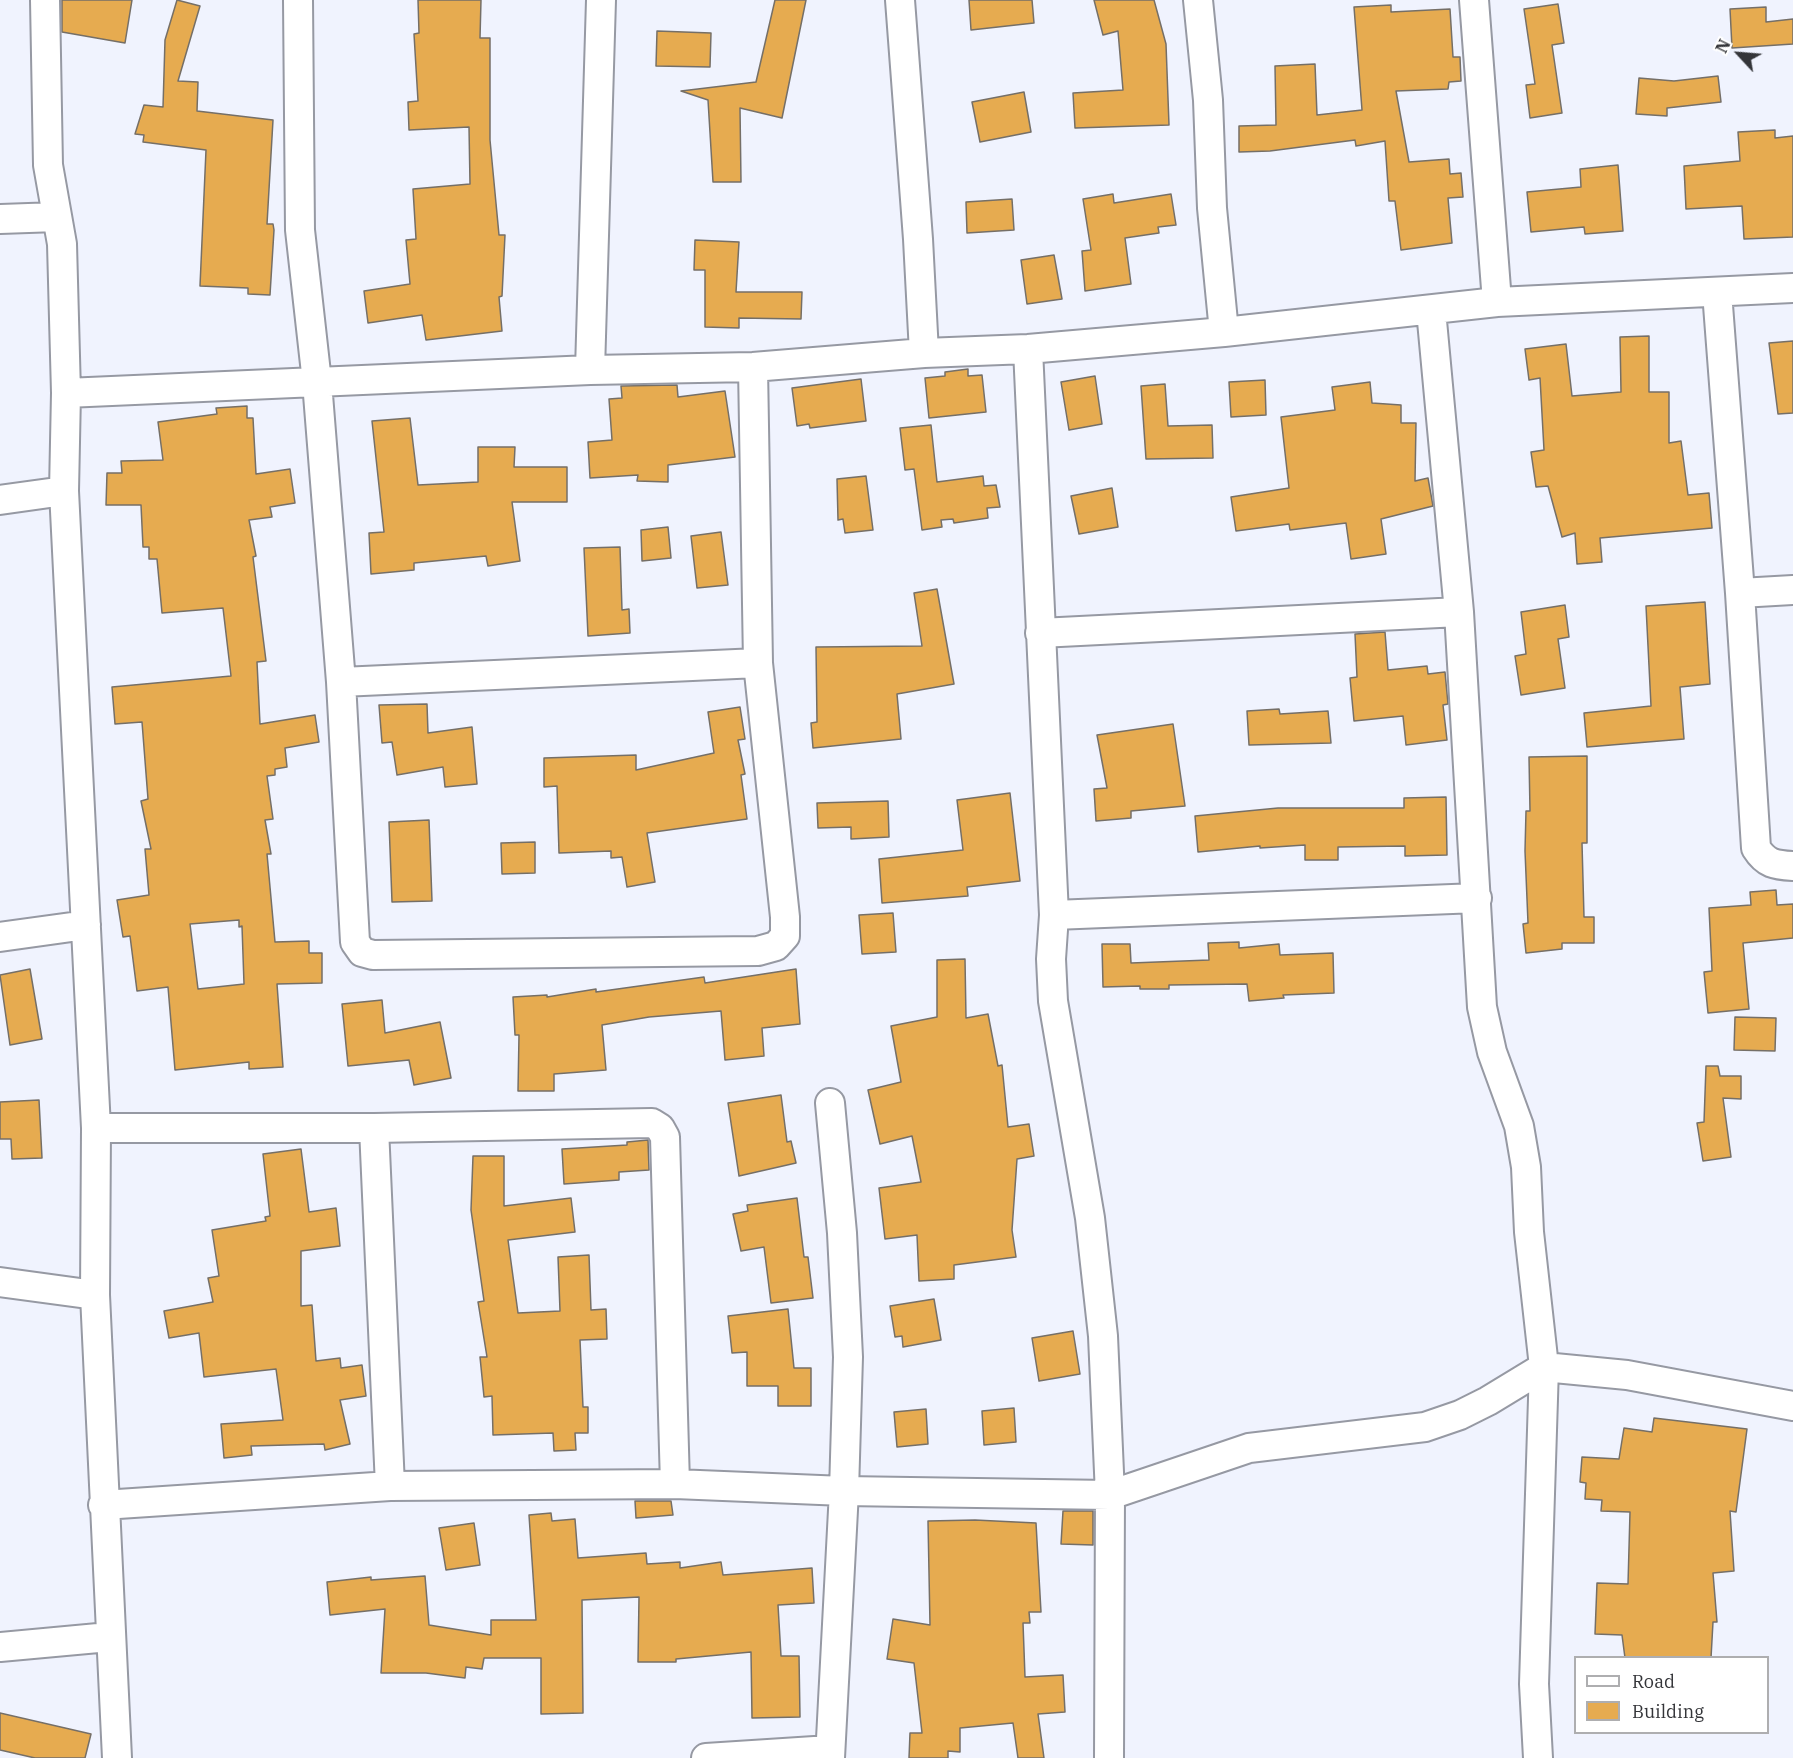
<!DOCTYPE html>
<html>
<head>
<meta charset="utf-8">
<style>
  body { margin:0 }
  #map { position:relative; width:1793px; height:1758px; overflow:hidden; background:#f0f3fe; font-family:"IBM Plex Serif",serif }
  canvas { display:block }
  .legend { position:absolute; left:1574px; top:1656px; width:195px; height:78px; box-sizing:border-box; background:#fff; border:2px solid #aeaeb0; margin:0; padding:8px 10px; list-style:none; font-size:18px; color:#343539 }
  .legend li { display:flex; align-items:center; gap:12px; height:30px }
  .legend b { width:30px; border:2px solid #aeaeb0 }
  .north { position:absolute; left:1709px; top:24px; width:60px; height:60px; -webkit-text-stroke:4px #fff; paint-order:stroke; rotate:296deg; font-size:16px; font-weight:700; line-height:24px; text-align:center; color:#343539 }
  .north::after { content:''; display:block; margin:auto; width:21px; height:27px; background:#343539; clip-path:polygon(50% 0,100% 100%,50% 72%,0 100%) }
</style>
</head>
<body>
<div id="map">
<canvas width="1793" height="1758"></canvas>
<ul class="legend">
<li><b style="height:8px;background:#fff"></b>Road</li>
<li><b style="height:16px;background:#e6ab50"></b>Building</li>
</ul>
<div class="north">N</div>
</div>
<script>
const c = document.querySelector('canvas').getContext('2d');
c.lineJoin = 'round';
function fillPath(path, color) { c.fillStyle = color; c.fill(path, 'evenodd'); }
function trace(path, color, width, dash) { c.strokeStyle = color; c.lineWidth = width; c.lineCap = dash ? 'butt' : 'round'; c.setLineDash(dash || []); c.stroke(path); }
const building = new Path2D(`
  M62 0H132L125 43 62 32Z
  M177 0 200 6 178 81 198 82 197 111 273 120 267 224H273L274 230 270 295 248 294V288L200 286 206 150 143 142 144 135 135 134 144 105 163 107 165 40Z
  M418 0H481L480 38H490V140L499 235H505L502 296 499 297 502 331 426 340 422 315 368 323 364 291 410 284 406 240 416 239 413 189 470 184 469 127 409 130 408 102 418 101 414 34 419 33Z
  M775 0H806L782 118 740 108 741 182H713L708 100 681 91 756 82Z
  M969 0H1032L1034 23 971 30Z
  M1094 0H1154L1166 44 1169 125 1075 128 1073 93 1123 90 1118 31 1103 35Z
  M1558 4 1564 43 1552 45 1562 113 1530 118 1526 85 1535 84 1524 9Z
  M1391 5V12L1450 9 1453 57H1460L1461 81 1449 82 1448 89 1396 91 1409 162 1449 159 1450 174 1461 173 1463 197 1448 198 1452 243 1401 250 1395 201H1389L1385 141 1356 146 1355 140 1270 151 1239 152V126L1276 125 1275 66 1315 64 1317 115 1362 110 1354 7Z
  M1766 7V22L1793 19V44L1732 48 1730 9Z
  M657 31 711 33 710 67 656 66Z
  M1718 76 1721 102 1667 108V116L1636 114 1639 78 1674 81Z
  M1024 92 1031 132 980 142 972 102Z
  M1775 130V138L1793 136V237L1744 239 1742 206 1686 209 1684 166 1740 161 1738 132Z
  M1618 165 1623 231 1585 234 1584 227 1531 232 1527 192 1581 187 1580 169Z
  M1113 194 1114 203 1171 194 1176 225 1158 227 1159 233 1125 238 1131 284 1085 291 1082 251 1091 250 1083 199Z
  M1012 199 1014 230 967 233 966 202Z
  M695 240 739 242 736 292H802L801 319 739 318V328L705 327V270H694Z
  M1054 255 1062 299 1027 304 1021 260Z
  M1649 336V392H1669V443L1681 441 1688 495 1709 493 1712 528 1600 538 1602 562 1577 564 1575 533 1562 537 1548 486 1536 487 1531 452 1544 450 1540 378 1529 380 1525 349 1566 344 1572 396 1621 392 1620 337Z
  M1793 341V413L1778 414 1769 343Z
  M968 369V376L982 375 986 412 929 418 925 378 945 376V372Z
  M1095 376 1102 424 1069 430 1061 382Z
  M861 379 866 421 810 428 809 424 797 426 792 388Z
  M1265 380 1266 415 1231 417 1229 382Z
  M1370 382 1372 403 1401 405V423H1416L1415 481 1428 478 1433 506 1381 519 1386 554 1351 559 1346 523 1290 530 1289 524 1236 531 1231 497 1289 488 1281 417 1335 410 1332 387Z
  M1165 384 1168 426 1212 425 1213 458 1146 459 1141 386Z
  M677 385 678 397 725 391 735 457 668 465V482L637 481 638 475 590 478 588 442 612 440 609 399 622 398 621 386Z
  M247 406V418H253L256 474 290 469 295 503 270 507 272 517 249 520 256 556 253 557 266 661 257 662 260 724 315 715 319 742 285 748 287 767 275 769V775L267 776 273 819 265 820 271 854H267L275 942 309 941V953H322V983L277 984 283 1067 249 1069V1062L175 1070 168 987 137 991 130 936 123 937 117 900 149 895 145 849H151L141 801 148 799 142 722 115 724 112 687 231 676 223 608 162 613 157 559H149V547H143L141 505H106L107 473H122L121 461 163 460 158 422 217 414 216 408ZM239 920V927L242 926 244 984 198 989 190 924Z
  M410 418 418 485 478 482V447H515L514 467H567V502H512L520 561 488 566 486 556 414 563V570L371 574 369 533 384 532 372 421Z
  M931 425 937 482 983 476 984 486 996 485 1000 507 987 508 988 518 954 523 953 519 941 520 942 527 922 530 914 469 905 470 900 428Z
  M866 476 873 530 845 533 843 519 838 520 837 479Z
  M1112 488 1118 527 1079 534 1071 496Z
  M668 527 671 558 642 561 641 530Z
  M721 532 728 585 697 588 691 536Z
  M620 547 622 610 629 609 630 633 588 636 584 548Z
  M937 589 954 684 897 694 901 739 813 748 811 723 817 722 816 647 922 646 914 593Z
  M1705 602 1710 684 1680 687 1684 739 1587 747 1584 713 1651 706 1646 606Z
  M1565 605 1569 637 1558 639 1565 688 1521 695 1515 656 1526 654 1521 612Z
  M1385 632 1388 670 1427 666 1428 674 1445 672 1448 704 1443 705 1447 740 1406 745 1403 716 1354 721 1350 678 1357 677 1355 634Z
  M427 704 428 733 472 727 477 784 445 787 443 767 397 775 392 742 382 743 379 705Z
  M740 707 745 739 738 740 745 774 741 775 747 819 647 833 655 882 627 887 622 857 611 858V851L559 853 557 786 544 787V758L636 755V770L714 753 708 712Z
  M1279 709 1280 714 1328 711 1331 743 1249 745 1247 711Z
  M1173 724 1185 806 1131 811V818L1096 821 1094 789 1107 788 1097 735Z
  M1587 756V843H1582L1584 917H1594V943H1562V949L1526 953 1523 924 1528 923 1525 851 1526 811H1530L1529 757Z
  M1010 793 1020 881 967 887 968 896 882 903 879 859 963 850 957 800Z
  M1446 797 1447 855 1405 856V846L1338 847V860H1305V845L1260 848V846L1198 852 1195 816 1278 808H1404V798Z
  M888 801 889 837 851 839V827L818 828 817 803Z
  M429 820 432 901 392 902 389 822Z
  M535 842V873L502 874 501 843Z
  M1776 890 1777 905 1793 904V938L1743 943 1749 1009 1708 1013 1704 972 1712 971 1709 908 1751 905 1750 892Z
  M893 913 896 952 862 954 859 915Z
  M1239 942V948L1279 944 1280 955 1333 953 1334 993 1283 995 1284 998 1249 1001 1247 984 1169 985V989H1140V986L1103 987 1102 944H1130L1131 963 1209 960 1208 943Z
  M965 959 966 1018 988 1014 998 1066 1002 1065 1008 1127 1029 1124 1034 1156 1017 1159 1012 1230 1016 1257 954 1265V1279L919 1281 917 1235 885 1239 879 1188 921 1182 912 1136 880 1144 868 1090 901 1082 891 1026 937 1017V960Z
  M30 969 42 1039 10 1045 0 975Z
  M796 969 800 1024 762 1028 764 1056 725 1060 721 1011 649 1017 602 1025 606 1070 554 1074V1091H518L519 1035H515L513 997 547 995V997L596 989V992L704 977 705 983Z
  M382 1000 385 1033 440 1022 451 1078 414 1085 409 1060 348 1066 342 1004Z
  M1735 1017 1776 1018 1775 1051 1734 1050Z
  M1706 1066H1718L1720 1076H1741V1099L1723 1098 1731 1157 1703 1161 1697 1123 1704 1122Z
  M781 1095 787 1142 791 1141 796 1163 739 1176 728 1103Z
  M39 1100 42 1158 12 1159 11 1139H0V1102Z
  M648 1140 649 1170 619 1172V1180L564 1184 562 1149 627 1145V1142Z
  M301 1149 309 1212 336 1208 340 1246 301 1251V1306L312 1305 316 1361 340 1358 341 1368 362 1365 366 1396 340 1400 350 1444 325 1450 324 1444 251 1446 252 1455 224 1458 221 1424 283 1420 276 1369 204 1377 199 1333 169 1338 164 1311 213 1302 208 1278 219 1276 212 1230 266 1221 265 1217 270 1216 263 1154Z
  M473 1156H504V1206L571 1198 575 1232 508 1240 518 1313 560 1311 558 1257 589 1255 591 1310 606 1309 607 1339 580 1340 583 1407H588V1433H575L576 1450 554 1451 553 1433 493 1435 492 1396 484 1397 480 1357H487L478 1302 484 1301 471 1210Z
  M797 1198 804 1257H808L813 1298 771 1303 764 1247 741 1251 733 1214 748 1211 747 1205Z
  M934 1299 941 1340 903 1347 902 1336 895 1337 890 1306Z
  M788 1309 794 1368H811V1406H778V1386H747V1352L732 1353 728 1316Z
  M1073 1331 1080 1374 1039 1381 1032 1338Z
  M1014 1408 1016 1442 984 1445 982 1411Z
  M926 1409 928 1444 897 1447 894 1412Z
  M1654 1418 1747 1429 1736 1512 1730 1511 1734 1571 1713 1573 1717 1622H1713L1711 1658H1625L1622 1635 1595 1634 1597 1583 1628 1584 1630 1512 1601 1511 1602 1500 1585 1499 1586 1483 1580 1482 1582 1457 1619 1459 1624 1428 1652 1432Z
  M635 1501H671L673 1515 636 1518Z
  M1063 1511H1093V1545L1061 1544Z
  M551 1513 552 1521 575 1519 578 1558 646 1553 647 1564 680 1562V1568L721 1562 723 1575 812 1568 814 1603 778 1605 781 1656H799L800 1717 752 1718 751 1652 676 1659V1662H638L639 1597 582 1600 583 1713 541 1714V1658H484L482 1669 466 1667 465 1678 426 1673H381L385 1609 330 1615 327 1582 371 1577V1580L425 1576 429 1625 491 1635V1620H536L529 1515Z
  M975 1520 1036 1523 1041 1612H1029L1030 1623H1023L1025 1677 1063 1675 1065 1712 1038 1714 1044 1758H1018L1013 1723 960 1728V1752L948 1751V1758H909L910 1733H922L914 1663 887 1659 893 1619 930 1625 928 1521Z
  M474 1523 480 1565 446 1570 439 1528Z
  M0 1713 91 1734 85 1758H35L0 1750Z`);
const minor = new Path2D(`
  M45 0 48 165 62 244 66 393 64 491 96 1128 95 1295 117 1758
  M298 0 300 230 317 382 341 682 355 942 362 952 373 955 758 951 776 946 785 936V917L758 663 753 367
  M900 0 918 239 924 353
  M1198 0 1208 100 1212 208 1224 332
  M1474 0 1497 302
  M0 219 57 217
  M1717 292 1740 593 1756 848C1766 864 1775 865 1793 866
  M1431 310 1459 612 1482 1007 1492 1052 1519 1126 1526 1167 1529 1232 1544 1367 1534 1684 1538 1758
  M1028 349 1054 915 1051 959 1053 1001 1090 1218 1103 1336 1110 1495 1109 1758
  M590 370 601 0
  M66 393 590 370 753 367 924 353 1028 349 1224 332 1497 302 1793 288
  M0 500 64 491
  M1740 593 1793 590
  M1040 633 1459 612
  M341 682 758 663
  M1054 915 1477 898
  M0 937 86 925
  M830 1103 842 1233 848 1357 844 1491 830 1758
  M96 1128H374L652 1123 660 1128 665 1137 675 1484
  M374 1128 390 1486
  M0 1282 95 1295
  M103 1505 390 1486 675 1484 844 1491 1110 1495 1249 1448 1425 1427 1460 1415 1488 1401 1544 1367 1627 1375 1793 1406
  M0 1647 109 1637
  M706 1758 830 1750`);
fillPath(building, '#e6ab50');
trace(building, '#756f67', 1.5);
trace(minor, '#9699a3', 32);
trace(minor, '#fff', 28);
</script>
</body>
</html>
